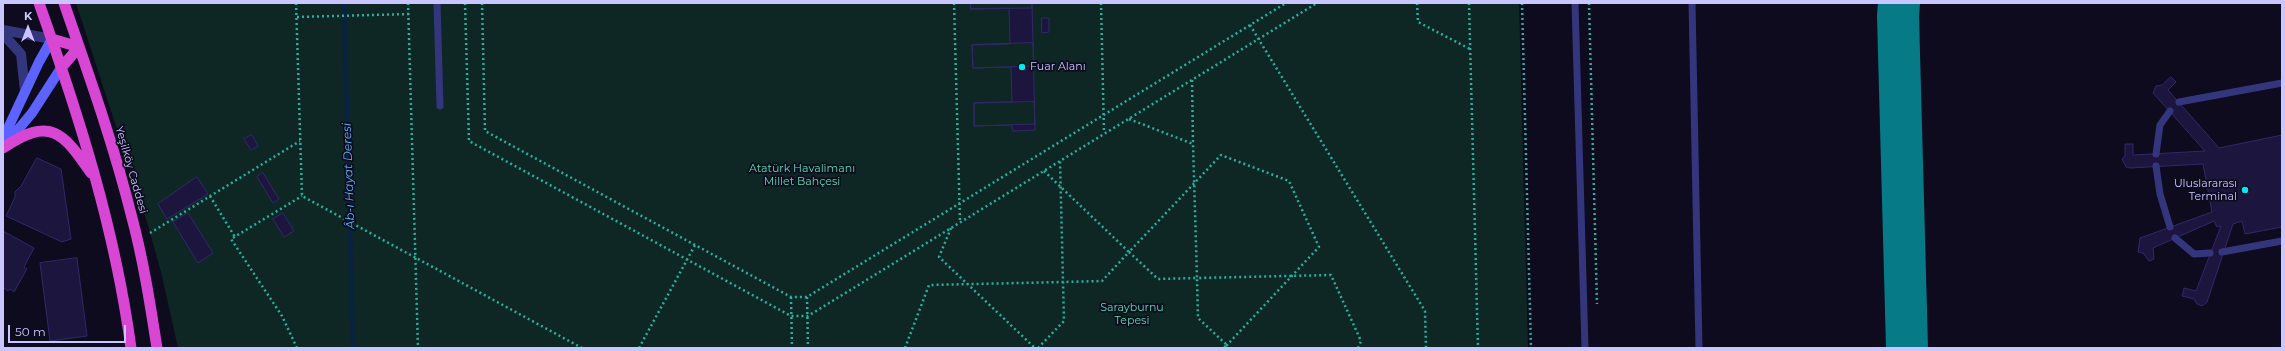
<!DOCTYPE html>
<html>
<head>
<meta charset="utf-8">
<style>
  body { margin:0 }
  #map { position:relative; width:2285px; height:351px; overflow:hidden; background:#0d0b1d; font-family:Montserrat,sans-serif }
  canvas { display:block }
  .frame { position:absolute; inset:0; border:4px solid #c9c6ff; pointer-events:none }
  .north { position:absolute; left:8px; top:8px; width:40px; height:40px; -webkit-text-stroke:3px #0d0b1d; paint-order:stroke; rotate:0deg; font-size:11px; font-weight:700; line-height:16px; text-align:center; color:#c9c6ff }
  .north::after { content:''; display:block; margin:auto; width:14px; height:18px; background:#c9c6ff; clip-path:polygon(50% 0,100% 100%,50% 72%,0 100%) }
  .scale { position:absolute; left:8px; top:325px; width:118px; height:18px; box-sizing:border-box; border:2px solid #c9c6ff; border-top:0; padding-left:5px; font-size:12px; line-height:14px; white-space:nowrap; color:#c9c6ff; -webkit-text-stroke:3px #0d0b1d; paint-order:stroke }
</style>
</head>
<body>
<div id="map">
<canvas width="2285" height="351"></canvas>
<div class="frame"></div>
<div class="north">K</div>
<div class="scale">50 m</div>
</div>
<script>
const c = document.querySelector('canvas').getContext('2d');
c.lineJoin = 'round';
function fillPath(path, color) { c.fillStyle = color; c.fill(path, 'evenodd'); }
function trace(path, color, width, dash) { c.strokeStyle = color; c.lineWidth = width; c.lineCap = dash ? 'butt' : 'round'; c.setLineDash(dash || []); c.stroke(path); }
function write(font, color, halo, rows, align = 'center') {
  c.font = font + ' Montserrat,sans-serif'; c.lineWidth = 3.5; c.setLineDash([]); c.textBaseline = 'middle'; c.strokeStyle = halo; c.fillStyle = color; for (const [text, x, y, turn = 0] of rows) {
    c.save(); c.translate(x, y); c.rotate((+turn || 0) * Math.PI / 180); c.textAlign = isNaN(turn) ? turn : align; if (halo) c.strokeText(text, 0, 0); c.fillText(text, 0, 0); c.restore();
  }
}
const green = new Path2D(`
  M76 3H1519L1528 348H178L161 272 147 222Z`);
const stream = new Path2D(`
  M344 3 353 348`);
const taxiway = new Path2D(`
  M1899 3 1898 16 1907 348`);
const building = new Path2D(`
  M971 3H1032V8L971 9Z
  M971 3H1032L1035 130 1013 131 1012 125 974 126V103L1012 102 1011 67 973 68 972 45 1010 44 1009 8 971 9Z
  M1042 18H1049V32L1042 33Z
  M1033 43 1034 66 973 68 972 45Z
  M2171 77 2176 82 2168 90 2219 148 2282 135V227L2245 234 2242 221 2233 224 2207 302 2202 306 2197 304 2194 299 2182 296 2184 288 2196 291 2221 226 2217 227 2214 221 2153 248 2154 259 2149 261 2143 253 2138 252 2140 238 2212 212 2203 164 2130 168 2126 167 2122 159 2125 156V144H2133V155L2205 151 2153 93 2156 86 2162 85Z
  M1034 102 1035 124 974 126V103Z
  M252 135 258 146 251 150 244 139Z
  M37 158 61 169 71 239 62 242 6 216 15 197V192L21 186Z
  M263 173 279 199 273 203 257 177Z
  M197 177 208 194 167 219 158 204Z
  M188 213 213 253 198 263 173 222Z
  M283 213 294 231 284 237 273 219Z
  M3 231 34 248 24 267 27 269 14 292 10 289 8 291 3 287Z
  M77 258 87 336 50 341 40 263Z`);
const path = new Path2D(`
  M296 3 302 196 582 348
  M408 3 418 348
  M465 3 469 141 791 316H808L1317 3
  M482 3 485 131 791 297H807L1286 3
  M954 3 960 222
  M1101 3 1104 133
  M1417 3 1418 22 1470 49
  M1469 3 1478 348
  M1522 3 1531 348
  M1589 3 1597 304
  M297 17 409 14
  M1250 25 1425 311 1426 348
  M1192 80 1193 144
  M1129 119 1193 144 1197 278 1331 275 1361 341 1358 348
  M1044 171 1129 252 1221 155 1289 181 1319 247 1227 345 1230 348
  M210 196 235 237
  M951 228 939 257 1035 348
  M150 233 300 141
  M791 297 792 348
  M807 297 808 348
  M297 348 282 316 231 239 302 196
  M639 348 695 245
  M905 348 929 285 1063 282 1060 161
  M1038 348 1064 321 1063 282 1102 281 1129 252 1158 279 1197 278 1198 318 1227 345 1223 348`);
const service = new Path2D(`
  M437 3 440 106
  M1575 3 1585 348
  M1692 3 1699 348
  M2179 102 2282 83
  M2156 154 2160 125 2170 111
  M2156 166 2160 194 2170 227
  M2175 238 2194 254 2210 253
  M2222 252 2282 241`);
const minor = new Path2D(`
  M3 30 52 39
  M3 34 21 54 25 91`);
const secondary = new Path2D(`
  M3 139 39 62 52 39
  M6 144 32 113 61 68`);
const trunk = new Path2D(`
  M39 3C79 116 115 229 131 348
  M64 3C88 73 113 142 131 214 143 258 150 303 157 348
  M52 39 79 47
  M61 68 79 47
  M3 148C50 116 63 132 91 173`);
const markers = [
  [1022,67,4,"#00e8f1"],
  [2245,190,4,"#00e8f1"]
];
const poiNames = [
  ["Fuar Alanı",1030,67],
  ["Uluslararası",2237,184,"right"],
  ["Terminal",2237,197,"right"]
];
const parkNames = [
  ["Atatürk Havalimanı",802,169],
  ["Millet Bahçesi",802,182],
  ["Sarayburnu",1132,308],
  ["Tepesi",1132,321]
];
const streetNames = [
  ["Yeşilköy Caddesi",131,170,74]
];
const waterNames = [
  ["Âb-ı Hayat Deresi",349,176,-92]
];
fillPath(green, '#0e2724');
trace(stream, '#0a2241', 4.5);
trace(taxiway, '#067a87', 42);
fillPath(building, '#1c163e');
trace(building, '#31286b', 1);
trace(path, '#29b0a0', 2.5, [2, 3]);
trace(service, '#34367d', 7);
trace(minor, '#34367d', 10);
trace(secondary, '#5d63ff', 10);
trace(trunk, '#d847d4', 11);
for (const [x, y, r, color] of markers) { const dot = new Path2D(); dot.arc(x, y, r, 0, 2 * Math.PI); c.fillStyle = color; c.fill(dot); trace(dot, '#0d0b1d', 1.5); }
write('11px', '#c9c6ff', '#0d0b1d', poiNames, 'left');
write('11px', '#50e1b4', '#0d0b1d', parkNames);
write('11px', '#c9c6ff', '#0d0b1d', streetNames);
write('italic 12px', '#54bbff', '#0d0b1d', waterNames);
</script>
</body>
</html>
